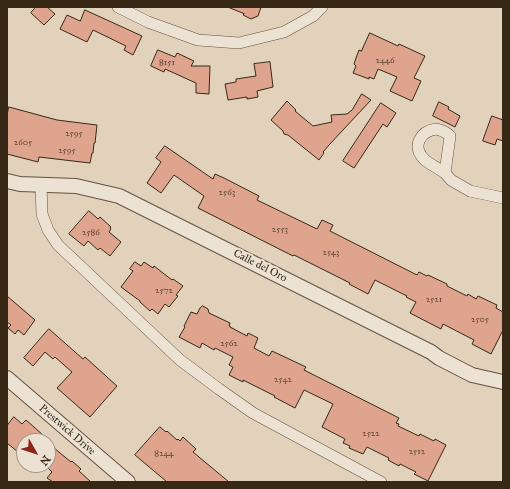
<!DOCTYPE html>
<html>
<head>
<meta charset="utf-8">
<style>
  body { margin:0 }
  #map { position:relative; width:510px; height:489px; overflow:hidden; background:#e2d2bb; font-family:"IM FELL Great Primer",serif }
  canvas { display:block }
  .frame { position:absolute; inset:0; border:8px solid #372816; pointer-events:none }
  .north { position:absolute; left:16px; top:433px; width:40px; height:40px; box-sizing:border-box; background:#ece2d3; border:1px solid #a49887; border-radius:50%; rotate:129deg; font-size:11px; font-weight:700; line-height:16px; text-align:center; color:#372816 }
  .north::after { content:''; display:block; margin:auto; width:14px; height:18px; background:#8f2418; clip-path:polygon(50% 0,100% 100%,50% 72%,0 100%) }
</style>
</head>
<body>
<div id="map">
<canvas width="510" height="489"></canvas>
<div class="frame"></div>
<div class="north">N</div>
</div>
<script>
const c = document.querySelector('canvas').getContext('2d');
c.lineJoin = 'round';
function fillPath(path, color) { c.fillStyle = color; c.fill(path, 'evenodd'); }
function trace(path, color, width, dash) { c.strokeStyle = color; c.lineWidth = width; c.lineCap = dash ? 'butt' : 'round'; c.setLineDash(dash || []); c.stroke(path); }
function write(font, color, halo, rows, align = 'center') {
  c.font = font + ' "IM FELL Great Primer",serif'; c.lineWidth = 4; c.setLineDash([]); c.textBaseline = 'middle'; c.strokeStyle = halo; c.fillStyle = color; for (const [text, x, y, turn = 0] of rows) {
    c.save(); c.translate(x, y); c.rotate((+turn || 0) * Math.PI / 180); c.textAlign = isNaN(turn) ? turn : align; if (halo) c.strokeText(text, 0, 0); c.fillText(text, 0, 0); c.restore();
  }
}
const building = new Path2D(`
  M36 7H47L55 14 44 25 31 13Z
  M228 7H261L258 16 251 19 243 15 244 14Z
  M85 10 142 36 133 55 124 50 126 46 93 30 87 42 60 29 67 15 80 21Z
  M370 33 398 46 399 44 425 56 414 78 421 81 412 101 390 91 397 77 378 69 374 79 369 77V79L353 73 356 66 354 64 356 58 359 50 361 51Z
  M158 50 175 57 177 53 194 61 191 66H210L209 94 196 93V83L165 69 164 72 151 66Z
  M270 62 273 87 257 91 258 97 247 99V97L228 100 225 84 236 82V79L256 76 254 64Z
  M362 94 371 100 329 145 323 152 324 153 319 160 288 135 284 134 283 131 271 120 287 101 296 110 295 111 313 126 332 122 331 115 347 114 352 110Z
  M439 102 449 107 448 109 460 116 455 127 433 116Z
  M381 103 396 113 387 127 383 124 354 168 343 161Z
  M9 107 57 120 97 125 95 143H94L93 153H92L90 163 39 157 38 162 7 154V116Z
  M492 116 503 120V141L497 139 495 145 483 141Z
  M165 146 213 179 215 174 224 178 259 196 257 200 317 229 322 220 333 225 330 231 417 275 419 272 427 276 428 275 447 284V286L467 296 468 294 476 299 478 296 497 305 496 308 503 312V330L491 354 472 344 474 340 443 324 441 329 410 313 416 302 406 297 407 296 375 280 368 294 349 284 350 283 294 255 293 256 198 208 204 196 174 175 161 193 147 183 161 162 156 158Z
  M89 211 98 219 100 217 111 227 110 228 111 229 109 232 121 242 110 256 100 248 98 250 88 241 84 246 69 234Z
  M135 262 141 266 144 262 153 268 154 266 172 280 173 279 183 286 176 295 178 296 169 307 165 304 158 314 152 309 150 311 140 302V301L121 287 133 271 130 269Z
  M7 296 35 320 24 335 18 330 15 334 8 328 11 325 7 322Z
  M203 306 208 309 209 313 230 323 229 326H230V327L247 336 248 333 258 338 254 348 269 356 272 351 306 367 304 370 399 418 396 423 399 424 398 426 419 436 420 434 434 441 435 439 446 445 428 481 414 474 416 472 400 464 399 466 388 460 389 458 367 447 363 454 349 448 350 446 343 443 345 439 322 427 333 404 304 390 295 408 274 397 275 396 243 380V382L229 375 233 367 229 365 233 357 215 348 214 350 202 343 200 348 179 337 185 327 184 326 191 312 197 314 200 308Z
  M49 329 83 359 85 357 117 386 90 417 57 388 72 372 55 357 53 359 45 352 33 366 24 358Z
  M14 417 22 424 26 420 43 435 37 441H24V457L7 443V426Z
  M160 427 166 432 167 431 177 440 178 439 180 441 183 437 196 449 193 452 229 482H167L135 455Z
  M48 443 71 462 72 461 81 469 79 471 91 482H53L47 478 52 472 48 468Z`);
const minor = new Path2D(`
  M118 7 148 22 198 40 239 43 284 32 313 16 322 7
  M436 129C442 130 446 132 450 136L445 173C438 168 429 164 424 159 411 146 421 131 436 129Z
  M445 173 451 180 470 191 503 198
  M41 185 42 214 48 230 58 245 180 360 219 389 253 413 381 482`);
const tertiary = new Path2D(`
  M7 181 20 184 76 186 119 196 431 352 439 358 472 375 503 382
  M7 378 128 482`);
const numberNames = [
  ["2446",385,61],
  ["8151",167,63],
  ["2595",74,134],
  ["2605",23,143],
  ["2595",67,151],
  ["2563",227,193],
  ["2553",280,230],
  ["2586",91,233],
  ["2543",331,253],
  ["2572",164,291],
  ["2521",434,300],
  ["2505",480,320],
  ["2562",229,344],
  ["2542",283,380],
  ["2522",371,434],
  ["2512",417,452],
  ["8244",164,454]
];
const streetNames = [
  ["Calle del Oro",260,266,27],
  ["Prestwick Drive",67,430,41]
];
fillPath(building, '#dea48d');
trace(building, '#372816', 1);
trace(minor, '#62523f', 12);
trace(tertiary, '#62523f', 16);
trace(minor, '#ece2d3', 11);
trace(tertiary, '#ece2d3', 14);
write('9px', '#614734', null, numberNames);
write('11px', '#372816', '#ece2d3', streetNames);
</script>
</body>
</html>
